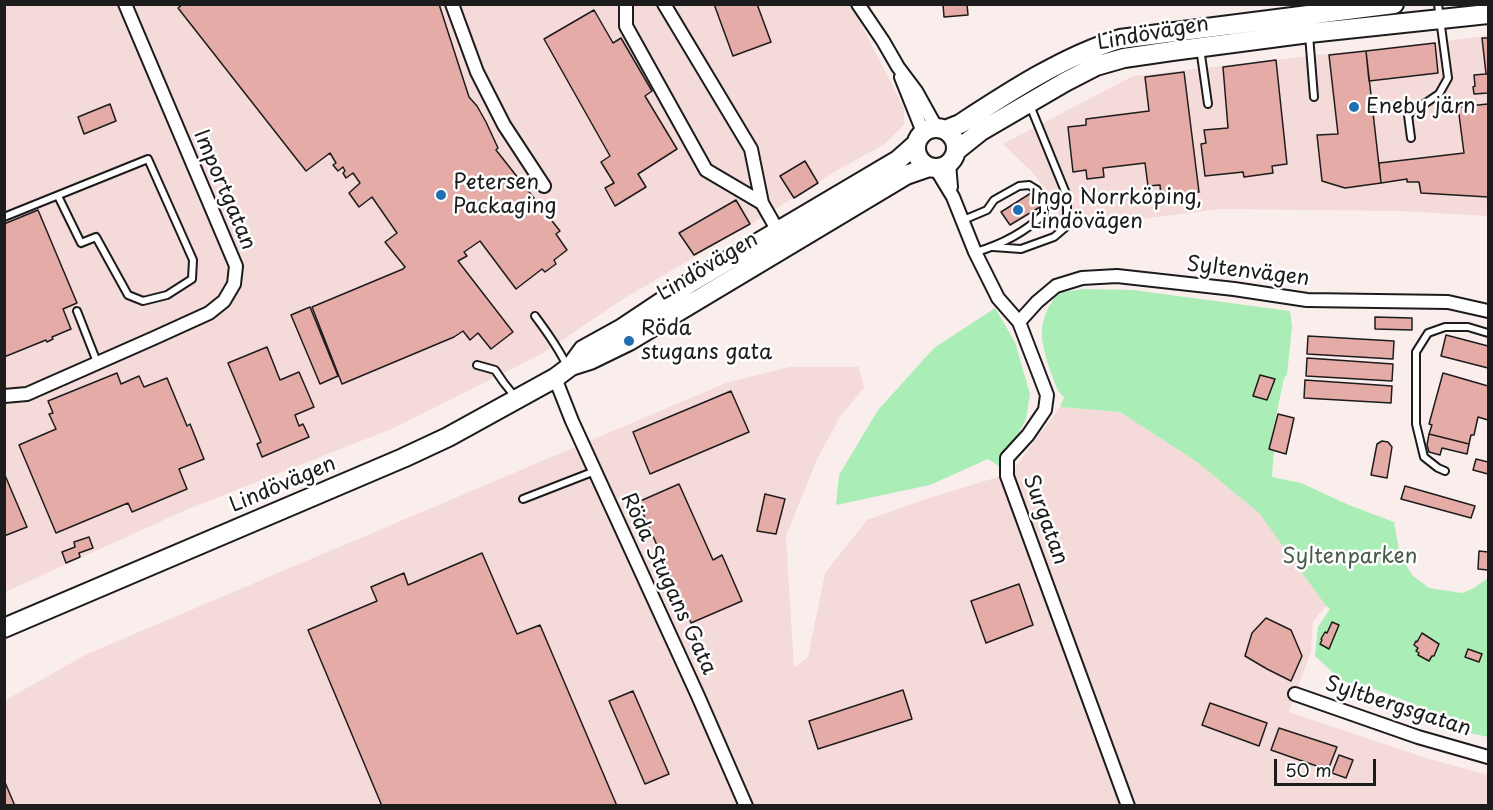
<!DOCTYPE html>
<html>
<head>
<meta charset="utf-8">
<style>
  body { margin:0 }
  #map { position:relative; width:1493px; height:810px; overflow:hidden; background:#faeeed; font-family:"Playpen Sans",sans-serif }
  canvas { display:block }
  .frame { position:absolute; inset:0; border:6px solid #1c1c1c; pointer-events:none }
  .scale { position:absolute; left:1274px; top:759px; width:102px; height:27px; box-sizing:border-box; border:3px solid #1c1c1c; border-top:0; padding-left:8px; font-size:18px; line-height:21px; white-space:nowrap; color:#1c1c1c; -webkit-text-stroke:4px #fff; paint-order:stroke }
</style>
</head>
<body>
<div id="map">
<canvas width="1493" height="810"></canvas>
<div class="frame"></div>
<div class="scale">50 m</div>
</div>
<script>
const c = document.querySelector('canvas').getContext('2d');
c.lineJoin = 'round';
function fillPath(path, color) { c.fillStyle = color; c.fill(path, 'evenodd'); }
function trace(path, color, width, dash) { c.strokeStyle = color; c.lineWidth = width; c.lineCap = dash ? 'butt' : 'round'; c.setLineDash(dash || []); c.stroke(path); }
function write(font, color, halo, rows, align = 'center') {
  c.font = font + ' "Playpen Sans",sans-serif'; c.lineWidth = 5; c.setLineDash([]); c.textBaseline = 'middle'; c.strokeStyle = halo; c.fillStyle = color; for (const [text, x, y, turn = 0] of rows) {
    c.save(); c.translate(x, y); c.rotate((+turn || 0) * Math.PI / 180); c.textAlign = isNaN(turn) ? turn : align; if (halo) c.strokeText(text, 0, 0); c.fillText(text, 0, 0); c.restore();
  }
}
const built = new Path2D(`
  M4 5H873L860 22 904 108V125L883 145 841 168 764 216 623 299 543 353 394 428 188 509 5 592Z
  M1488 36V216L1401 211 1219 209 1090 226 1059 217 1054 199 1031 171 1003 144 1133 76Z
  M789 367H859L864 388 841 415 817 459 786 536 794 668 808 657 825 573 867 520 926 499 1011 473 1060 407 1120 412 1197 462 1259 513 1326 606 1313 621 1311 651 1289 712 1429 759 1488 775V805H5L4 701 87 654 726 383Z`);
const green = new Path2D(`
  M1082 289 1133 290 1290 311 1292 326 1287 375 1284 378 1269 449 1274 451 1272 477 1301 483 1349 505 1394 522 1400 555 1412 575 1429 588 1462 593 1474 588 1488 578V737L1465 732 1414 704 1361 684 1343 682 1315 656 1318 627 1330 609 1326 606 1259 513 1197 462 1120 412 1060 407 1064 397C1056 391 1055 382 1051 373 1043 348 1036 329 1050 305 1053 301 1055 296 1059 294 1065 291 1075 291 1082 289Z
  M995 308 1015 342 1030 394 1026 419 1000 467 988 459 930 485 836 505 839 475 878 410 934 348Z`);
const building = new Path2D(`
  M183 4H439L469 97 477 106 486 122 498 148 496 150 560 231 556 234 567 250 554 260 556 264 545 272 542 269 516 289 480 241 464 252 467 256 458 261 513 332 491 349 478 333 470 340 463 331 454 337 342 384 312 307 403 269 405 267 385 242 397 233 372 197 359 207 349 193 360 183 353 173 346 178 343 173 345 171 343 167 338 171 333 165 336 163 330 153 306 171 178 8Z
  M714 4H757L771 42 733 56Z
  M943 4H967L968 15 944 17Z
  M594 10 613 43 621 38 652 91 645 96 677 149 638 174 646 187 615 206 605 188 614 183 601 162 610 156 544 39Z
  M1482 38H1488V74H1486Z
  M1435 43 1438 73 1369 81 1366 51Z
  M1366 51 1381 183 1345 188 1322 181 1317 135 1338 134 1329 55Z
  M1276 60 1287 164 1272 166 1273 173 1244 177 1243 172 1205 176 1201 144 1206 143 1204 130 1228 128 1223 67Z
  M1184 72 1199 192 1161 197 1160 185 1148 186 1145 163 1103 168 1104 177 1087 179 1086 170 1073 172 1068 127 1086 125V119L1149 111 1145 77Z
  M1486 74H1488V93L1474 94 1473 87 1475 86 1474 75Z
  M110 104 116 121 84 134 78 117Z
  M1488 104V197L1421 193 1419 182H1407V179L1381 183 1379 163 1464 153 1458 107Z
  M805 161 818 183 794 198 780 176Z
  M1031 193 1040 207 1010 225 1001 212Z
  M736 200 750 224 694 255 679 233Z
  M38 210 77 303 63 309 71 329 52 337 53 339 47 342 46 340 4 357V224Z
  M310 307 338 376 320 384 291 315Z
  M1375 317 1412 318V330L1375 329Z
  M1446 335 1488 346V368L1441 356Z
  M1308 336 1394 341 1393 359 1307 354Z
  M267 347 280 380 299 372 314 407 295 415 299 426 303 424 309 437 262 457 257 444 261 442 228 363Z
  M1307 358 1393 364 1392 381 1306 376Z
  M117 373 121 384 139 376 144 387 167 378 187 426 190 424 204 459 179 469 187 489 132 512 128 503 56 533 19 445 56 429 49 414 53 413 48 401Z
  M1443 373 1488 386V420L1478 417 1474 435H1471L1469 444 1429 434 1432 425 1429 424Z
  M1260 375 1275 379 1267 400 1253 396Z
  M1305 380 1392 386 1391 403 1304 398Z
  M731 391 749 432 650 474 633 432Z
  M1278 414 1294 418 1286 454 1269 449Z
  M1429 434 1469 444 1467 454 1442 448 1440 455 1429 452 1427 445Z
  M1382 441 1388 442 1392 447 1387 478 1371 475 1377 444Z
  M1476 459 1488 462V474L1473 470Z
  M4 473 27 527 4 536Z
  M679 484 713 560 722 555 742 601 691 623 638 502Z
  M1405 486 1475 506 1471 518 1401 499Z
  M765 494 785 499 776 534 757 531Z
  M89 537 93 548 79 553 80 557 66 563 62 552 75 547 74 542Z
  M1479 551 1488 552V570L1478 569Z
  M482 553 517 634 540 625 617 806H382L308 630 377 601 371 587 404 573 408 585Z
  M1019 584 1033 625 986 643 971 601Z
  M1266 618 1291 630 1302 656 1291 681 1267 669 1245 656 1252 633Z
  M1332 622 1339 625 1329 649 1320 644 1322 640 1321 639 1325 632 1327 633Z
  M1422 633 1439 644 1434 656H1432L1429 661 1418 655 1419 653 1416 651 1418 648 1414 645 1416 641 1417 642Z
  M1468 649 1482 654 1479 662 1465 657Z
  M903 690 912 719 818 749 809 721Z
  M633 691 669 774 645 784 609 701Z
  M1210 703 1267 723 1259 746 1202 725Z
  M1279 728 1337 747 1328 770 1271 750Z
  M1339 755 1353 760 1346 778 1332 773Z
  M4 780 15 806H4Z`);
const service = new Path2D(`
  M1309 35 1314 97
  M1200 48 1208 104
  M1411 138 1408 115 1439 94 1448 78 1438 4
  M4 217 148 159 193 260 192 279 167 295 143 301 128 295 96 237 81 243 58 196
  M961 221 987 210 994 200 1019 186 1029 185 1037 190 1044 203V214C1025 232 1000 245 976 252
  M993 247 1021 249 1054 237 1067 226V196L1029 103
  M77 311 97 362
  M535 316C547 332 558 347 567 366
  M477 365 495 370 504 383 516 398
  M1445 471 1438 468 1424 457 1416 424V352L1428 333 1445 327H1468L1488 333
  M523 499 595 471`);
const minor = new Path2D(`
  M452 4 477 72 504 125 544 186
  M626 4V26L706 170 762 203
  M664 4 751 149 762 203 782 238
  M858 4 883 41 898 67 916 91 936 127
  M901 77 923 132
  M949 164 951 187
  M936 169 953 197 975 252 998 298 1019 322 1047 395 1045 410 1028 435 1007 458V476L1128 806
  M1019 322 1037 302 1056 286 1082 278 1117 276 1234 289 1307 300 1448 302 1488 311
  M555 378 572 421 698 696 746 806
  M4 396 27 394 154 338 209 313 224 301 234 284 236 266 125 4
  M1295 694 1418 737 1488 757`);
const secondary = new Path2D(`
  M916 148a20 20 0 1 1 40 0a20 20 0 1 1-40 0Z
  M945 130 960 124C1009 92 1064 56 1120 39L1394 4
  M956 151 981 131 1065 82 1096 66 1124 58 1172 51 1309 33 1488 14
  M572 365 583 350 621 329 690 283 898 160 916 144
  M4 628 403 458 448 437 555 378 571 366 590 360 629 341 906 175 929 167`);
const markers = [
  [1354,107,6,"#1f6fb2"],
  [441,195,6,"#1f6fb2"],
  [1018,210,6,"#1f6fb2"],
  [629,341,6,"#1f6fb2"]
];
const streetNames = [
  ["Lindövägen",1153,34,-10],
  ["Importgatan",224,190,67],
  ["Lindövägen",708,267,-31],
  ["Syltenvägen",1248,272,7],
  ["Lindövägen",283,485,-23],
  ["Surgatan",1045,520,70],
  ["Röda Stugans Gata",668,584,65],
  ["Syltbergsgatan",1398,707,18]
];
const poiNames = [
  ["Eneby järn",1366,107],
  ["Petersen",453,183],
  ["Packaging",453,207],
  ["Ingo Norrköping,",1030,198],
  ["Lindövägen",1030,222],
  ["Röda",641,329],
  ["stugans gata",641,353]
];
const parkNames = [
  ["Syltenparken",1350,557]
];
fillPath(built, '#f4dad8');
fillPath(green, '#abedb6');
fillPath(building, '#e5aba6');
trace(building, '#1c1c1c', 1.5);
trace(service, '#1c1c1c', 10);
trace(minor, '#1c1c1c', 16);
trace(secondary, '#1c1c1c', 22);
trace(service, '#fff', 6);
trace(minor, '#fff', 12);
trace(secondary, '#fff', 18);
for (const [x, y, r, color] of markers) { const dot = new Path2D(); dot.arc(x, y, r, 0, 2 * Math.PI); c.fillStyle = color; c.fill(dot); trace(dot, '#fff', 2); }
write('21px', '#1c1c1c', '#fff', streetNames);
write('21px', '#1c1c1c', '#fff', poiNames, 'left');
write('21px', '#475b4a', '#fff', parkNames);
</script>
</body>
</html>
